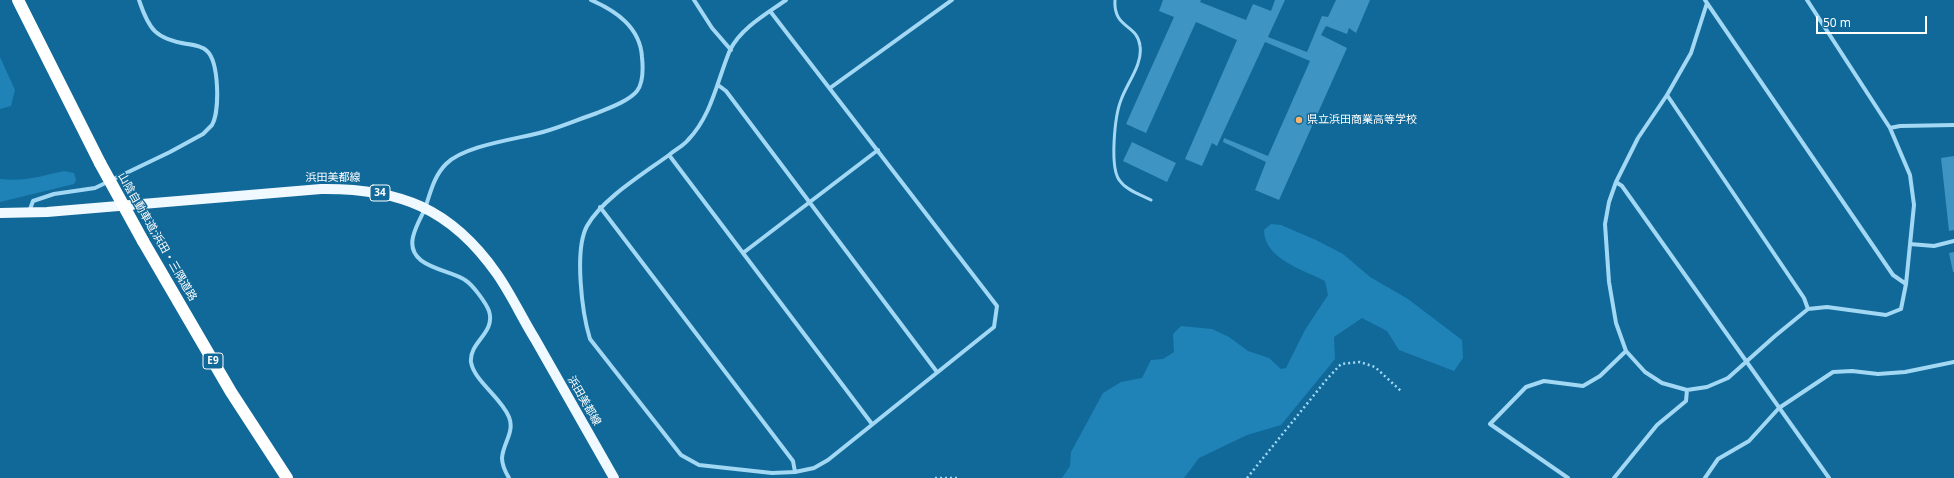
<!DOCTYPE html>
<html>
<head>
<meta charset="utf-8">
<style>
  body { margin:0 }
  #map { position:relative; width:1954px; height:478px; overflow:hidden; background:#116999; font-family:"Noto Sans",sans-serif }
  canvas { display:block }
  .scale { position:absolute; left:1816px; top:16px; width:111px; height:18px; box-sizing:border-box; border:2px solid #fff; border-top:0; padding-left:5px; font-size:12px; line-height:14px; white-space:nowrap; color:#fff; -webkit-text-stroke:3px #116999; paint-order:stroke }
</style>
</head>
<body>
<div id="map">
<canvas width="1954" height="478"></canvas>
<div class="scale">50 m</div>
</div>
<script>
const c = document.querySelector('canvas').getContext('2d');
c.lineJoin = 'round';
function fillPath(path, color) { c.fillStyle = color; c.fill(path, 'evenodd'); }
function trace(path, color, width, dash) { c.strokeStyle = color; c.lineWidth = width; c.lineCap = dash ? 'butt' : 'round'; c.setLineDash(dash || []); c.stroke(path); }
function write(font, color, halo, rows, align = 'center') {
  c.font = font + ' "Noto Sans","Noto Sans JP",sans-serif'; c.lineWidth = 3; c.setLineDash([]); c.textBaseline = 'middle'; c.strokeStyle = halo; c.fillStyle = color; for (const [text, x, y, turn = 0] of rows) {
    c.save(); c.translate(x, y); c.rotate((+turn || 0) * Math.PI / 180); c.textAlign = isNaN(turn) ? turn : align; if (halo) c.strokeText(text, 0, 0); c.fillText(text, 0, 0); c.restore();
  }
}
const green = new Path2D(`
  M0 57 15 90 11 106 0 109Z
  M64 171 74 173 76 180 74 184 0 202V179C23 182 42 176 64 171Z
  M1271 224 1281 225 1316 240 1343 254 1370 277 1408 299 1462 340 1463 358 1454 371 1399 350 1387 331 1362 318 1334 337 1335 359 1281 425 1247 435 1199 458 1184 478H1062L1070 466 1071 452 1103 393 1121 382 1142 378 1151 360 1163 359 1174 352 1173 334 1181 326 1212 329 1229 337 1248 351 1269 358 1281 369 1286 368 1305 330 1328 295 1325 281C1304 270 1264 259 1264 230Z`);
const building = new Path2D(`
  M1163 0H1201L1200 2 1246 20 1253 4 1271 11 1275 0H1285L1268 37 1307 52 1322 16 1328 17 1336 0H1370L1356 33 1349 28 1347 34 1326 26 1321 35 1347 48 1279 200 1255 190 1266 162 1223 142 1224 138 1268 156 1310 61 1265 42 1217 146 1212 143 1202 166 1185 159 1237 40 1196 22 1146 133 1126 124 1174 17 1159 11Z
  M1132 142 1176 163 1167 182 1123 161Z
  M1954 156V230L1949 231 1941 158Z
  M1954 252V272H1953L1949 253Z`);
const path = new Path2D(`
  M935 478H957
  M1247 478 1327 379 1341 364 1360 362 1375 367 1402 392`);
const lane = new Path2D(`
  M1115 0C1113 29 1138 24 1140 46 1143 64 1127 83 1121 100 1115 115 1109 168 1120 181 1126 190 1141 195 1151 200`);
const street = new Path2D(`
  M694 0 712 28 731 50
  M1705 0 1893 275 1906 284
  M1707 3 1691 53 1667 95 1638 138 1616 182 1609 202 1605 224 1609 282 1616 323 1626 351 1645 372 1662 383 1687 390 1707 387 1728 378 1775 336 1808 309 1827 307 1886 315 1901 309 1906 284 1914 205 1910 175 1890 128 1807 0
  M770 11 997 306 994 327 828 460 814 468 795 472 772 473 699 465 681 455 590 339C582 313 574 250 587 226 602 199 643 174 669 155 675 150 683 146 688 140 712 115 717 81 730 50 741 28 766 14 786 0
  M718 85 726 91 937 372
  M830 88 952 0
  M1667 95 1804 298 1808 309
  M1890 128 1900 126 1954 125
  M669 155 872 424
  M1616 182 1622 186 1829 478
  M600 207 793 461 795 472
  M29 212 33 201 54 194 95 188 170 152 203 134C206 131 209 128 212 125 220 111 219 62 207 51 202 46 194 45 187 44 156 39 149 30 139 0
  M1910 244 1934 246 1954 241
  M743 253 878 150
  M509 478C506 473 502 464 502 458 503 443 515 432 509 417 501 397 474 381 471 362 469 342 496 333 489 311 486 303 473 285 465 280 450 269 406 268 413 237 415 228 420 219 424 211 430 195 433 177 446 164 465 145 518 139 543 132 561 127 579 119 597 113 609 108 629 101 637 91 644 82 643 67 642 57 640 27 616 11 591 0
  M1568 478 1490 424 1526 387 1544 381 1583 386 1600 376 1626 351
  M1614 478 1657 425 1686 401 1687 390
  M1705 478 1718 459 1749 441 1779 408 1833 372 1852 371 1878 374 1905 372 1954 362`);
const primary = new Path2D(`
  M0 213 47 212 321 189C399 188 451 208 497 274 511 294 522 318 535 339 561 385 588 432 614 478`);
const highway = new Path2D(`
  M18 0 100 163
  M143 241 231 392 287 478`);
const highwayBridge = new Path2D(`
  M100 163 143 241`);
const markers = [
  [1299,120,4,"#ffb366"]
];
const shields = [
  [380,193,20],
  [213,361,20]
];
const shieldNames = [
  ["34",380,193],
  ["E9",213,361]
];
const poiNames = [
  ["県立浜田商業高等学校",1307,120]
];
const streetNames = [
  ["浜田美都線",333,178],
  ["山陰自動車道;浜田・三隅道路",157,237,60],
  ["浜田美都線",584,401,60]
];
fillPath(green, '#1f83b7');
fillPath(building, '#3e94c2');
trace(path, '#a2d8f4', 2.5, [2, 3]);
trace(lane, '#a2d8f4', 3);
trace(street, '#a2d8f4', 4);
trace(primary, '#f0f9ff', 10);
trace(highway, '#fff', 12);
trace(highwayBridge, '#fff', 12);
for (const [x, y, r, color] of markers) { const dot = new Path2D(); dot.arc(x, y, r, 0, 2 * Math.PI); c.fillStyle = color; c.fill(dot); trace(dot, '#116999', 1.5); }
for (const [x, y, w] of shields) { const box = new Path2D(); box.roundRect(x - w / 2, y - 8, w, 16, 3); c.fillStyle = '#116999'; c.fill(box); trace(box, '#fff', 1); }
write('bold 10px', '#fff', null, shieldNames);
write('11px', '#fff', '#116999', poiNames, 'left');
write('11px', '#fff', '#116999', streetNames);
</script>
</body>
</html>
